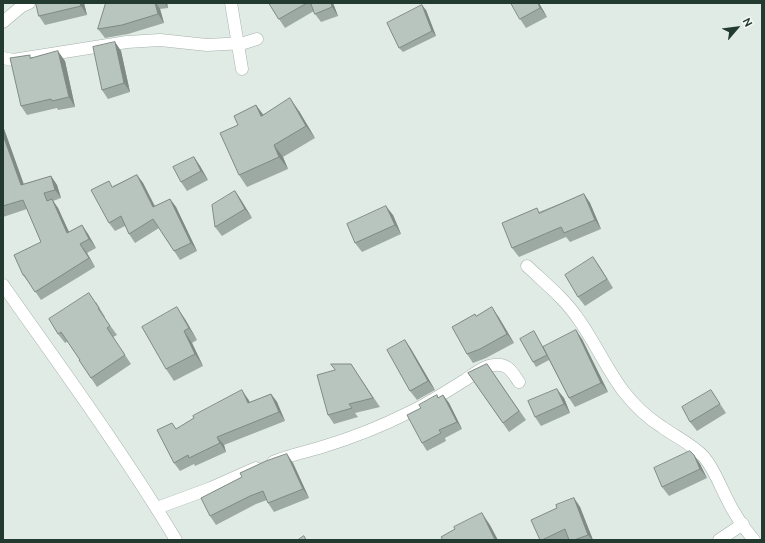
<!DOCTYPE html>
<html>
<head>
<meta charset="utf-8">
<style>
  body { margin:0 }
  #map { position:relative; width:765px; height:543px; overflow:hidden; background:#e1ebe5; font-family:Ubuntu,sans-serif }
  canvas { display:block }
  .frame { position:absolute; inset:0; border:4px solid #233a31; pointer-events:none }
  .north { position:absolute; left:717px; top:8px; width:40px; height:40px; -webkit-text-stroke:3px #f2f8f4; paint-order:stroke; rotate:62deg; font-size:11px; font-weight:700; line-height:16px; text-align:center; color:#233a31 }
  .north::after { content:''; display:block; margin:auto; width:14px; height:18px; background:#233a31; clip-path:polygon(50% 0,100% 100%,50% 72%,0 100%) }
</style>
</head>
<body>
<div id="map">
<canvas width="765" height="543"></canvas>
<div class="frame"></div>
<div class="north">N</div>
</div>
<script>
const c = document.querySelector('canvas').getContext('2d');
c.lineJoin = 'round';
function trace(path, color, width, dash) { c.strokeStyle = color; c.lineWidth = width; c.lineCap = dash ? 'butt' : 'round'; c.setLineDash(dash || []); c.stroke(path); }
function fillPath(path, color) { c.fillStyle = color; c.fill(path, 'evenodd'); }
const street = new Path2D(`
  M231 3 242 69
  M3 22 22 6 29 3
  M3 58 13 60 127 42 160 40 207 45 244 43 257 39
  M527 266C545 283 565 299 579 320 596 344 607 370 624 392 635 406 648 418 662 427 676 437 692 444 704 457 714 469 719 483 726 497 733 512 743 527 754 540
  M3 285C62 369 123 452 176 540
  M273 462C289 455 306 452 322 447 352 438 382 426 410 412 429 403 447 391 465 380 474 374 484 366 494 365 508 363 512 372 519 382
  M157 508 211 488 256 468
  M719 540 743 524`);
const wall = new Path2D(`
  M36 3H84L87 15 45 25 39 16Z
  M106 3H167L168 8 160 9 164 23 128 34 105 38 98 29Z
  M269 3H333L338 16 321 22 315 14 314 11 285 28 279 19Z
  M539 3 547 17 526 28 520 19Z
  M426 10 436 36 403 52 399 48Z
  M115 42 121 51 130 92 108 99 102 90Z
  M31 57 65 61 75 107 58 110 57 108 27 115 21 106Z
  M256 105 263 114 299 111 315 138 283 157 288 169 247 187 239 175 238 125Z
  M3 126 23 184 51 176 57 185 61 198 53 201 58 208 69 232 82 225 88 234 96 248 87 253 95 267 41 300 30 284 23 275 41 242 27 209 3 217Z
  M194 157 200 166 208 180 187 191 181 182Z
  M137 175 143 183 155 206 170 199 176 207 197 251 180 260 159 228 135 243 129 234 125 226 115 231 109 223 113 186Z
  M235 191 241 200 252 218 222 236 215 227Z
  M584 194 590 203 601 229 570 242 566 237 519 257 512 248 539 212Z
  M393 215 401 234 362 252 355 243Z
  M593 257 613 288 585 306 578 297Z
  M96 302 105 317H104L117 335 113 337 131 364 97 387 79 360H80L68 341 65 343 58 334Z
  M476 316H498L514 343 486 358 473 363 467 354Z
  M185 319 197 340 192 343 203 366 174 381 166 369Z
  M534 331 543 347 582 339 608 392 575 407 569 398 549 360 536 367 533 362Z
  M405 340 411 349 435 390 417 400 410 391Z
  M351 364 380 407 355 413 358 417 334 424 328 415 335 370Z
  M487 364 526 420 509 432 468 373Z
  M711 390 726 413 697 431 690 422Z
  M271 394 277 402 285 421 224 445 226 452 195 466 194 464 180 471 174 463 176 429 248 399 250 402Z
  M443 395 449 403 462 429 445 438 446 441 427 451 422 443 421 408Z
  M564 398 570 413 541 426 535 417Z
  M694 455 700 464 707 478 669 496 662 487Z
  M293 463 309 498 274 512 268 503 267 500 256 504 216 525 210 516Z
  M574 498 580 507 593 540H540L557 508Z`);
const shadedWall = new Path2D(`
  M80 3H84L87 15 81 6Z
  M155 3H156L160 9 164 23 158 14Z
  M165 3H167L168 8Z
  M331 3H333L338 16 332 7Z
  M538 3H539L547 17 540 8Z
  M422 5 426 10 436 36 432 31Z
  M115 42 121 51 130 92 124 83Z
  M58 51 65 61 75 107 69 97Z
  M290 98 299 111 315 138 306 126Z
  M256 105 265 118 261 116Z
  M3 126 27 193 21 185 3 135Z
  M274 145 283 157 288 169 279 157Z
  M194 157 200 166 208 180 201 171Z
  M137 175 143 183 159 215 153 207Z
  M51 176 57 185 61 198 55 190Z
  M235 191 241 200 252 218 245 209Z
  M584 194 590 203 601 229 595 220Z
  M52 199 58 208 73 241 67 233Z
  M170 199 176 207 197 251 191 243Z
  M386 206 393 215 401 234 395 225Z
  M82 225 88 234 96 248 89 239Z
  M80 244 87 253 95 267 89 258Z
  M593 257 600 267 613 288 607 279Z
  M177 307 185 319 197 340 189 328Z
  M492 307 498 316 514 343 507 334Z
  M576 330 582 339 608 392 601 383Z
  M184 331 192 343 203 366 195 354Z
  M405 340 411 349 435 390 428 381Z
  M557 389 564 398 570 413 564 404Z
  M242 390 248 399 254 412 248 403Z
  M271 394 277 402 285 421 279 412Z
  M443 395 449 403 462 429 457 422Z
  M217 437 224 445 226 452 220 443Z
  M287 454 293 463 309 498 303 489Z
  M694 455 700 464 707 478 700 469Z
  M574 498 580 507 593 540H592L588 535Z
  M482 513 490 525 498 540H495Z`);
const building = new Path2D(`
  M36 3H80L81 6 39 16Z
  M106 3H155L158 14 122 25 98 29Z
  M269 3H307L279 19Z
  M311 3H331L332 7 315 14Z
  M511 3H538L540 8 520 19Z
  M422 5 432 31 399 48 387 23Z
  M115 42 124 83 102 90 93 47Z
  M58 51 69 97 52 101 51 99 21 106 10 58 30 55V58Z
  M290 98 306 126 274 145 279 157 239 175 220 133 238 125 234 116 256 105 261 116Z
  M3 135 21 185 51 176 55 190 44 193 47 201 52 199 67 233 82 225 89 239 80 244 89 258 35 292 24 275H23L14 255 41 242 23 200 3 206Z
  M194 157 201 171 181 182 173 167Z
  M137 175 153 207 170 199 191 243 174 251 153 219 129 234 121 216 109 223 91 190 109 181 112 187Z
  M235 191 245 209 215 227 212 205Z
  M584 194 595 220 564 233 561 227 512 248 502 223 537 208 539 213Z
  M386 206 395 225 355 243 347 224Z
  M593 257 607 279 578 297 565 275Z
  M89 293 99 308H98L110 326 107 328 125 355 91 378 79 360H80L61 332 58 334 49 319Z
  M177 307 189 328 184 331 195 354 166 369 142 327Z
  M492 307 507 334 480 349 467 354 452 327 475 314 476 316Z
  M576 330 601 383 569 398 543 347Z
  M534 331 547 355 533 362 520 339Z
  M405 340 428 381 410 391 387 350Z
  M331 364H351L373 398 349 404 352 408 328 415 317 375 335 370Z
  M487 364 519 411 503 423 468 373Z
  M557 389 564 404 535 417 528 401Z
  M242 390 248 403 271 394 279 412 217 437 220 443 189 458 188 455 174 463 157 430 172 423 176 429 194 418 193 416Z
  M711 390 720 404 690 422 682 407Z
  M437 395 438 398 443 395 457 422 439 430 441 433 422 443 407 415 421 408 419 405Z
  M690 451 694 455 700 469 662 487 654 468Z
  M287 454 303 489 268 503 263 491 250 496 210 516 201 498 242 477 240 473 266 461Z
  M574 498 588 535 574 540H569L565 529 542 540H540L531 520 557 508 556 505Z
  M482 513 495 540H443L441 537 455 529 454 527Z
  M304 536 306 540H298Z`);
trace(street, '#a4b2ab', 13);
trace(street, '#fff', 12);
fillPath(wall, '#9da9a3');
fillPath(shadedWall, '#808a85');
fillPath(building, '#b7c5be');
trace(building, '#808a85', 1);
</script>
</body>
</html>
